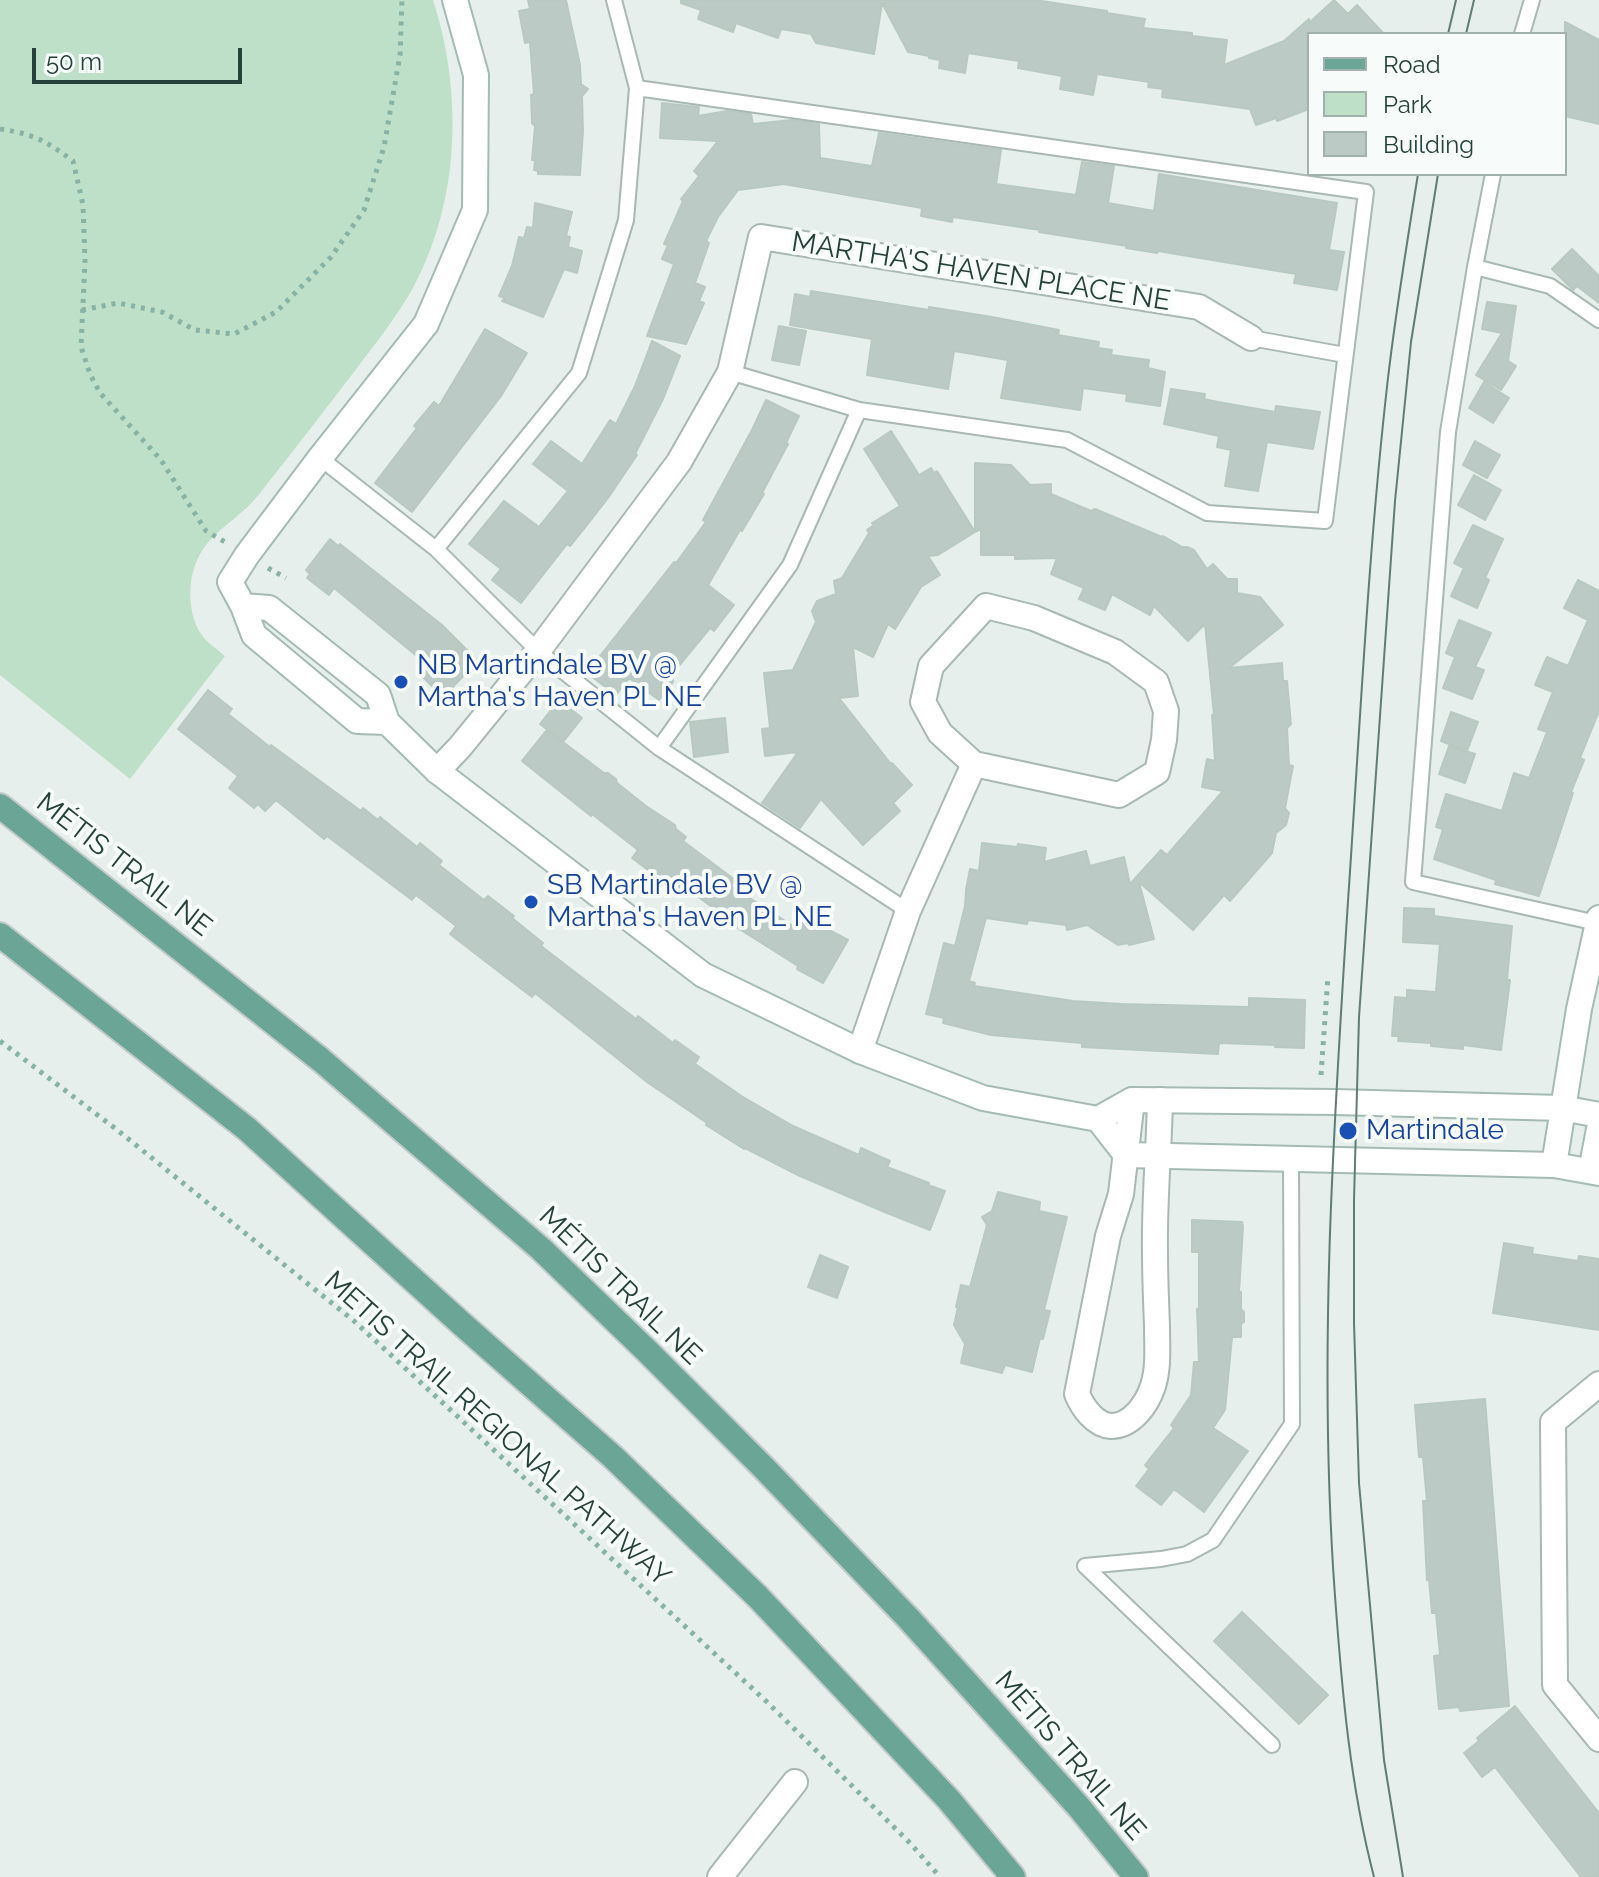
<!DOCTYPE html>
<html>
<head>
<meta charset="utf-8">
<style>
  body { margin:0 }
  #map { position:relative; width:1599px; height:1877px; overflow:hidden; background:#e6efeb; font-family:Raleway,sans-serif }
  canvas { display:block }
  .legend { position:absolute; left:1307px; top:32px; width:260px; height:144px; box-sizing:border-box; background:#f7fbf9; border:2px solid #a3b1ad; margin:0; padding:10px 14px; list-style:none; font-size:24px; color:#24423a }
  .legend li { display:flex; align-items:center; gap:16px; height:40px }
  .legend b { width:40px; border:2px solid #a3b1ad }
  .scale { position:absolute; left:32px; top:48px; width:210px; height:36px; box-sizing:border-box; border:4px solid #24423a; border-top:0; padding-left:10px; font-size:24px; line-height:28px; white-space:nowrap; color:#24423a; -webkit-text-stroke:6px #f7fbf9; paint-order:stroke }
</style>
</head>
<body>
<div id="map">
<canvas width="1599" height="1877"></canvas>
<ul class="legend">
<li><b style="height:10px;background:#6aa596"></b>Road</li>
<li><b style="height:22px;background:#bfe0c8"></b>Park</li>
<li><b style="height:22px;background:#bbcac4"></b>Building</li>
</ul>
<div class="scale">50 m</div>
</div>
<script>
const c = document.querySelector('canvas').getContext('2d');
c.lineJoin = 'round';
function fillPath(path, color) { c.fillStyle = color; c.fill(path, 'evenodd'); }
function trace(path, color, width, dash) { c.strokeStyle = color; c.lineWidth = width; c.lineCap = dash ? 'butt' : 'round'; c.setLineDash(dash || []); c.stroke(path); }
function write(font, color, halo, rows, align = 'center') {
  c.font = font + ' Raleway,sans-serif'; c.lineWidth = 8; c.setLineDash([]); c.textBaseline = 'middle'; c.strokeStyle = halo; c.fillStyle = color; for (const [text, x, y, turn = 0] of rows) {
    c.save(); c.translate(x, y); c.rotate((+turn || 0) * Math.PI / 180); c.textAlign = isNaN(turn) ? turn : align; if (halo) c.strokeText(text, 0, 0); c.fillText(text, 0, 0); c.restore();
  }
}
const green = new Path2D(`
  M0 0H433C463 92 460 200 414 286 397 317 375 344 354 372 323 412 292 453 260 493 255 499 249 506 243 511 230 523 217 531 206 545 187 569 185 609 201 634 207 643 217 649 225 656L130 779 0 675Z`);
const building = new Path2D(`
  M528 0H566L580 65 581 84 588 89 582 96 583 131 580 175 538 174V171L534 170 535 160H532L535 126 532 123 531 95 534 94 530 42 525 43 519 11 530 9Z
  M681 0H1035L1107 11V13L1145 19 1143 28 1192 33V36L1227 40 1224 65 1284 41 1309 19V23L1334 0 1348 14 1357 5 1384 34H1309V109L1277 121 1276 118 1256 125 1250 109 1162 97 1163 89 1148 87 1149 82 1097 74 1093 95 1060 89 1062 76 1018 68 1019 61 968 53 965 73 939 68 940 60 929 58V56L908 52 882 3 874 54 816 43 811 34 781 29 778 38 736 23 733 32 698 19 701 10 681 3Z
  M1565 22 1599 40V124L1565 116Z
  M662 103 699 107 698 116 727 111 751 114 753 124 792 120 819 124 820 158 872 166 879 133 1001 150 996 184 1076 195 1082 162 1114 166 1108 203 1154 211 1159 174 1337 203 1329 250 1344 252 1337 290 1294 283 1296 274 1158 251 1157 253 1126 248 1127 246 1039 232 1040 230 953 217 952 222 921 216 922 208 784 184 738 190 718 217 706 241 709 243 695 283 705 287 699 301 704 303 686 344 647 336 674 264 662 259 668 245 664 244 683 201 681 199 699 176 694 171 718 141 660 138Z
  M535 203 572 212 566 236 570 237 568 247 582 251 577 273 564 269 543 317 502 301 505 298 499 296 512 266 519 237 524 238 527 227 533 228Z
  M1572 249 1599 276V303L1577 286 1573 290 1552 269Z
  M811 291 929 310V307L992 317 1059 330 1058 335 1099 342 1098 348 1112 350 1111 355 1149 360 1148 368 1165 372 1160 406 1126 401 1127 394 1083 388 1080 410 1001 398 1008 360 954 351 948 389 867 375 872 339 790 325 795 294 810 297Z
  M1487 302 1516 306 1508 361 1516 366 1501 390 1476 375 1502 333 1482 329Z
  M779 326 806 331 799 365 772 360Z
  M485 329 527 353 501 396 412 512 375 483 417 428 414 426 434 402 439 406Z
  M652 341 680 356 663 399 635 454 637 455 608 498 587 525 570 546 567 544 521 603 492 580 501 569 469 544 504 501 539 527 568 491 533 464 551 441 582 464 610 420 616 424 635 386Z
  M1484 382 1509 398 1493 423 1469 408Z
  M1171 389 1205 394 1204 399 1218 402 1275 412 1276 406 1320 412 1313 449 1267 442 1258 491 1225 486 1231 450 1217 447 1219 436 1164 424Z
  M766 400 799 416 786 443 788 444 762 493 764 494 742 531 740 530 708 585 734 605 714 631 710 628 673 673V682L659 700 629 678 616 695 591 676 604 659 600 656 674 562 676 563 706 522 703 520 753 428Z
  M891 431 919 475 931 468 934 473 937 471 975 532 938 555 928 556 940 575 921 587 895 629 888 624 873 657 853 647 858 696 839 698 891 764 892 763 912 785 893 803 900 811 863 845 821 799 800 828 762 803 798 752 765 756 762 729 770 728 764 673 793 670 816 622 812 611 817 601 836 594 834 581 842 578 869 533 867 530 874 525 872 523 900 506 864 449Z
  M1475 441 1500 455 1487 478 1463 465Z
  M975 463 1011 465 1030 485 1051 484V494L1091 511 1095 509 1162 537 1163 536 1182 547H1187L1194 550 1207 569 1213 564 1227 579H1237V593L1260 597 1283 625 1229 668 1282 663 1283 681H1287L1291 724 1287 728 1289 765 1293 766 1285 808 1289 813 1286 825 1276 833 1272 853 1230 901 1224 895 1193 930 1139 882 1154 939 1129 945 1128 943 1118 945 1087 925 1067 930 1066 925 1028 920 1027 924 986 918 969 981 975 983 974 986 1073 1001 1121 1004 1249 1007V998L1305 1000 1304 1048 1275 1047V1045L1219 1043 1218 1054 1082 1047V1043L991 1035 943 1023 944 1018 926 1014 944 943 955 946 965 906 966 890 970 869 979 871 982 843 1017 847 1018 844 1046 848 1044 862 1086 851 1090 866 1124 857 1130 884 1161 850 1167 855 1223 791 1202 787 1207 759 1215 761 1212 715H1214L1205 624 1188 641 1154 606 1150 615 1112 594 1105 610 1079 599 1084 588 1051 574 1057 558 1015 559V555H981V529L975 532Z
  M1474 475 1501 490 1485 520 1458 505Z
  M1473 525 1503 539 1485 578 1489 580 1477 608 1451 596 1464 568 1454 563Z
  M330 539 338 546 340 544 442 625 478 661 443 697 421 675 429 666 334 588 329 595 307 578 310 574 306 570Z
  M1578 580 1599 591V711L1580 758 1584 760 1571 792 1573 793 1539 896 1495 884 1496 880 1434 859 1443 829 1436 827 1446 794 1502 811 1514 773 1529 778 1547 732 1538 729 1553 692 1535 685 1547 657 1568 666 1588 620 1564 608Z
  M1459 620 1491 633 1475 667 1484 670 1472 699 1443 688 1455 657 1446 653Z
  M208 690 232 709 228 714 270 747 271 745 361 811 363 808 378 820 380 817 417 847 420 843 442 861 439 865 484 900 488 896 514 916 512 918 543 943 541 946 636 1019 638 1016 673 1043 675 1040 699 1057 695 1064 743 1097 793 1126 859 1155 861 1148 890 1161 887 1167 929 1183 928 1185 945 1191 930 1230 887 1213 800 1176 745 1148 744 1149 706 1125 707 1123 647 1082 535 993 532 997 481 958 450 934 456 926 416 895 412 900 327 836 324 839 276 800 265 811 258 804 254 808 229 788 238 776 178 729Z
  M559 700 582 718 563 742 540 724Z
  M1451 712 1478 722 1467 751 1441 741Z
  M725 718 728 752 694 757 690 722Z
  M547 730 604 773H608L616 779 617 783 646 806 675 825 676 829 686 837 683 841 735 880 731 886 793 926 799 914 848 940 823 983 797 969 798 966 725 920 726 918 687 888 683 893 658 874 656 876 632 858 638 850 592 814 591 816 522 761Z
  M1449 746 1475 754 1465 783 1439 774Z
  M1404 908 1434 909V916L1512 926 1507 980H1510L1501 1050 1463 1045V1049L1431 1046V1043L1398 1041 1399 1036H1392L1395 997 1407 998V990L1436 992 1440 944 1403 942Z
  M998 1192 1040 1202 1039 1211 1067 1217 1044 1310 1050 1311 1043 1339 1040 1338 1032 1372 1005 1365 1002 1373 961 1363 965 1344 954 1325 958 1307H956L961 1285 970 1287 987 1225 982 1217 992 1211Z
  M1192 1220 1242 1222 1243 1227 1239 1292H1241V1309L1244 1312V1322L1241 1324V1337H1232L1225 1410 1213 1428 1248 1451 1204 1512 1174 1489 1161 1505 1136 1486 1149 1469 1145 1465 1174 1428 1171 1425 1191 1395 1194 1362H1199L1197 1309 1199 1308V1252H1192Z
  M1504 1243 1533 1248 1532 1254 1578 1261 1579 1256 1599 1259V1330L1493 1313Z
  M820 1255 848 1267 837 1298 808 1287Z
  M1485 1399 1509 1706 1460 1711 1459 1707 1439 1709 1434 1656 1440 1655 1436 1613H1432L1429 1580H1427L1423 1501H1427L1423 1457H1419L1415 1405Z
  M1242 1612 1328 1695 1299 1724 1214 1641Z
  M1515 1706 1599 1813V1877H1581L1495 1767 1482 1777 1464 1753 1479 1741 1477 1738Z`);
const path = new Path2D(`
  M0 129C34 134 46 141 73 161L83 205 85 261 81 347 90 374 100 393 161 460 206 531 225 542
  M82 310 118 303 162 312 195 330 234 334 276 312 331 257 364 210 384 147 400 55 402 0
  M268 568 286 578
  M0 1041 116 1129 354 1321 767 1702 910 1843 940 1877
  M1321 1075 1328 976`);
const lane = new Path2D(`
  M1522 34 1532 0
  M637 88 1366 192 1325 521 1207 513 1067 440 859 410 790 565 659 748
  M1493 174 1475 267 1448 432 1413 882 1597 923
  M1475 267 1550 286 1599 320
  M1251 338 1345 355
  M730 372 859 410
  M320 458 436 549 538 651 659 748 908 911
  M436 549 579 373 626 220 637 88 614 0
  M1085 1566 1161 1559 1187 1554 1213 1540 1292 1424 1291 1159
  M1085 1566 1272 1745`);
const street = new Path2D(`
  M986 606 1034 618 1115 652 1156 682 1166 711 1164 740 1157 772 1119 795 974 764 940 733 923 702 931 666Z
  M437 771 460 747 538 651 679 462 730 372 761 237 1199 307 1251 338
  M860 1051 908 911 974 764
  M1132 1100 1121 1194 1108 1236 1077 1394C1083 1408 1095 1425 1111 1426 1132 1426 1147 1404 1153 1386 1159 1367 1157 1346 1157 1326 1156 1301 1155 1277 1155 1252 1154 1202 1159 1151 1160 1100
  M1599 1384 1553 1422 1555 1685 1599 1739
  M720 1877 795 1782`);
const secondary = new Path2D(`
  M243 606 269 608 378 695 387 722 437 771 703 975 860 1051 983 1098 1098 1119 1126 1155 1554 1165 1599 1173
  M387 722 357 721 254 635 243 606 230 582 247 555 320 458 426 324 475 210 476 75 455 0
  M1098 1119 1132 1100 1335 1102 1562 1108 1599 1115
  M1554 1165 1579 1009 1599 918
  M1591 1171 1599 1129`);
const primary = new Path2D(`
  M0 806 321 1060 541 1249 646 1350 764 1468 909 1619 1078 1806 1136 1877
  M0 935 247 1129 463 1325 613 1457 758 1597 949 1800 1013 1877`);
const tram = new Path2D(`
  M1448 34 1456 0
  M1466 34 1474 0
  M1374 1877C1350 1785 1342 1691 1335 1596 1318 1364 1333 1133 1348 901 1360 727 1368 552 1388 378 1396 310 1407 242 1418 174
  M1403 1877 1384 1760 1359 1483 1354 1323V1200L1359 1017 1395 501 1411 342 1438 174`);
const markers = [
  [401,682,8,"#1a4fb4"],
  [531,902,8,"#1a4fb4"],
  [1348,1131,10,"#1a4fb4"]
];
const streetNames = [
  ["MARTHA'S HAVEN PLACE NE",981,272,9],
  ["MÉTIS TRAIL NE",124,865,38],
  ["MÉTIS TRAIL NE",620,1286,44],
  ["METIS TRAIL REGIONAL PATHWAY",497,1429,42],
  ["MÉTIS TRAIL NE",1070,1756,49]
];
const transitNames = [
  ["NB Martindale BV @",417,666],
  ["Martha's Haven PL NE",417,698],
  ["SB Martindale BV @",547,886],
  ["Martha's Haven PL NE",547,918],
  ["Martindale",1366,1131]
];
fillPath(green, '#bfe0c8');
fillPath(building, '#bbcac4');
trace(building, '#b8c9c2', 2);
trace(lane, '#a8b8b2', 18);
trace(street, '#a8b8b2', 28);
trace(secondary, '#a4bbb3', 28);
trace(primary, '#c2cac8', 28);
trace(path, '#86b3a5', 5, [4, 6]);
trace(lane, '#fff', 14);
trace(street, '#fff', 24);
trace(secondary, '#fff', 24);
trace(primary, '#6aa596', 24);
trace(tram, '#5f7d75', 2);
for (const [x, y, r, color] of markers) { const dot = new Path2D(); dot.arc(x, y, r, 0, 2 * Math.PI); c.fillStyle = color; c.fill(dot); trace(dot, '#f7fbf9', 3); }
write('28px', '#24423a', '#f7fbf9', streetNames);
write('28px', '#164399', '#f7fbf9', transitNames, 'left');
</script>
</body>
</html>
